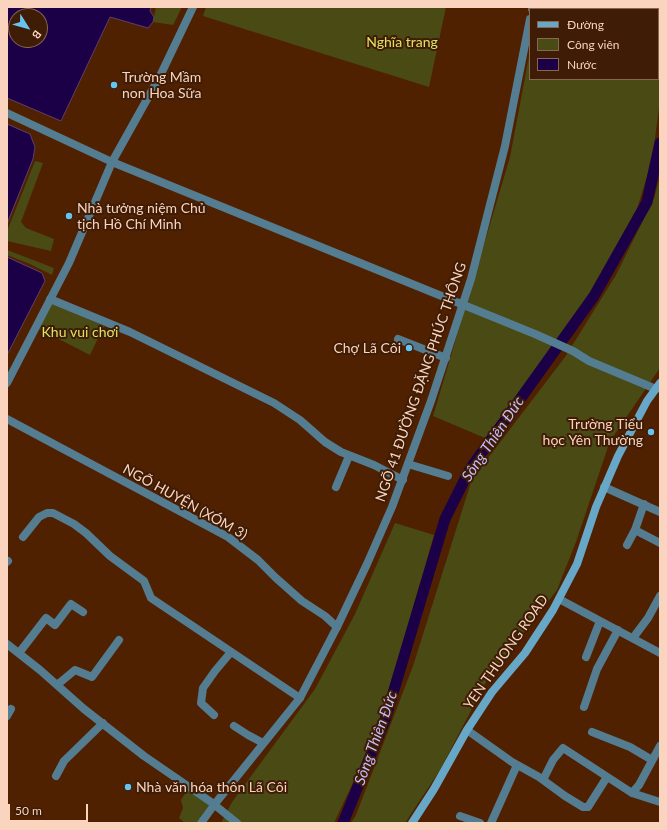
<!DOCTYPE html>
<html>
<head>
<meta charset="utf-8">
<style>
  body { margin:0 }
  #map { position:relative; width:667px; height:830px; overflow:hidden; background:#502100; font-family:Lato,sans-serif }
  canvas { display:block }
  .frame { position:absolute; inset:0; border:8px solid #fad4bf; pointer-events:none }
  .legend { position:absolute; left:529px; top:8px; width:130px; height:72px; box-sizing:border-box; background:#3e1c06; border:1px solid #896650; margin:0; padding:5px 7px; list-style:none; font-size:12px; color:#fad4bf }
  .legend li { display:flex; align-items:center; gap:8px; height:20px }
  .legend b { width:20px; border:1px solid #896650 }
  .north { position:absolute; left:8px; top:8px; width:40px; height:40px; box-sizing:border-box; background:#3e1c06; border:1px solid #896650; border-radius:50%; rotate:127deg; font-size:11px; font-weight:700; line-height:16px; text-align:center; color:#fad4bf }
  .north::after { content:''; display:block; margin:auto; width:14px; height:18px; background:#67c4f0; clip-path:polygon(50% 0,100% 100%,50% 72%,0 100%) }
  .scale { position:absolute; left:8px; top:804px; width:80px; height:18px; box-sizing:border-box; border:2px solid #fad4bf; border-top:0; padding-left:5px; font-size:12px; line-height:14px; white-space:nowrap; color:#fad4bf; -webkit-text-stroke:3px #3e1c06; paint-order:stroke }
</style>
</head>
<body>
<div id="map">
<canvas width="667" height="830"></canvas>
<div class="frame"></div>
<ul class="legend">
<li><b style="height:5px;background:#67a8c8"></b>Đường</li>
<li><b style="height:11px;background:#494a14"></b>Công viên</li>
<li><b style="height:11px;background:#1b0047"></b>Nước</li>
</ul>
<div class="north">B</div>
<div class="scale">50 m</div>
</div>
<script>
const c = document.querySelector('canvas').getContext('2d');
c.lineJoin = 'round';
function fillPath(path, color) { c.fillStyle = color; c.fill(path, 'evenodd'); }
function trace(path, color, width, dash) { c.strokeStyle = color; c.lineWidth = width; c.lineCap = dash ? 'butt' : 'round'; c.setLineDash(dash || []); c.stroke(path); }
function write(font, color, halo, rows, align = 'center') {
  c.font = font + ' Lato,sans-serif'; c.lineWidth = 4; c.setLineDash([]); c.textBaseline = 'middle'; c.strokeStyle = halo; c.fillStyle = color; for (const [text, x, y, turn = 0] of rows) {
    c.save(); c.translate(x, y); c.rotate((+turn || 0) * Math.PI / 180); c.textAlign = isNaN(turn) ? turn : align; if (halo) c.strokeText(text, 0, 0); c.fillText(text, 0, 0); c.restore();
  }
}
const green = new Path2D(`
  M156 7H182L173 25 153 22Z
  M206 7H446L429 87 203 16Z
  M538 7H660V101L652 160 637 209 590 294 523 389 485 438 433 416 510 157 530 51V79H658V9H537Z
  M35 161 43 163 21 222 26 228 54 239 51 251 7 241V231Z
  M660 177V368L610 441 576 542 557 590 487 680 440 770 405 823H351L356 815 413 666 472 479 565 357 616 275 654 198Z
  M7 250 54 268 52 275 30 264 7 255Z
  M51 303 104 326 90 355 39 329Z
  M395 523 434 535 405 636 373 740 334 823H221L232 802 315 689 355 614Z
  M188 789 211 802 196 823H185L179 818 183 808 181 800Z`);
const water = new Path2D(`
  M7 7H151L150 11 154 17 153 22 148 28 110 17 61 121 7 98ZM16 16H40V40H16Z
  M7 124 30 134 35 147 33 159 7 224Z
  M7 257 42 273 45 281 7 355Z`);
const canal = new Path2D(`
  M343 823 385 720 445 519 470 469 594 296 647 202 660 143`);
const minor = new Path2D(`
  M7 113 112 162 535 334 573 351 589 361 656 389
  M50 299 130 332 274 403 300 420 325 442 341 452 374 465 403 480
  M398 339 446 358
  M7 383 69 263 112 162 160 76 193 7
  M7 419 228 537 258 560 276 578 302 601 325 616 337 627
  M408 464 448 476
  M336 487 349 456
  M604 487 660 512
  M635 530 660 543
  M23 537 39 517 47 513H53L74 524 86 533 110 556 144 581 151 598 300 698
  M627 545 635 530 644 504
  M7 562 8 561
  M559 599 660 653
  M633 638 648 618 660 596
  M7 644 40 670 84 709 144 756 211 802 237 823
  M19 653 46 618 55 625 71 604 83 612
  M586 657 600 621
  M57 685 75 670 92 677 119 640
  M584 707 597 669 618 630
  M214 715 201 703 203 688 215 671 231 652
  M7 716 11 709
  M234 726 248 735 263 743
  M467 730 512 762 539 777 565 796 583 807H588L607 777
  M592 732 630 747 652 760
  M56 776 64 761 103 723
  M543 780 553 760 563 748 632 793 660 802
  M632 793 639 785 660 746
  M460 816 480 823
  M491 823 517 765`);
const tertiary = new Path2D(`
  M532 9V7
  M201 823 214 805 300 698 337 627 367 564 392 507 431 401 471 279 505 146 530 19`);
const secondary = new Path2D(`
  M412 823 434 789 467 730 492 692 525 653 553 610 577 564 596 507 618 456 647 401 660 383`);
const markers = [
  [114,85,4,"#67c4f0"],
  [69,216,4,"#67c4f0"],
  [409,348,4,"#67c4f0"],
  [651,432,4,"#67c4f0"],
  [128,787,4,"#67c4f0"]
];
const parkNames = [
  ["Nghĩa trang",402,42],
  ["Khu vui chơi",80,332]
];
const poiNames = [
  ["Trường Mầm",122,77],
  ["non Hoa Sữa",122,93],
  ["Nhà tưởng niệm Chủ",77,208],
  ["tịch Hồ Chí Minh",77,224],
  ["Chợ Lã Côi",401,348,"right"],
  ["Trường Tiểu",643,424,"right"],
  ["học Yên Thường",643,440,"right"],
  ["Nhà văn hóa thôn Lã Côi",136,787]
];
const streetNames = [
  ["NGÕ 41 ĐƯỜNG ĐẶNG PHÚC THÔNG",421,382,-71],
  ["NGÕ HUYỆN (XÓM 3)",185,502,29],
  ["YEN THUONG ROAD",506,652,-55]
];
const waterNames = [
  ["Sông Thiên Đức",493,439,-56],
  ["Sông Thiên Đức",376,738,-70]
];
fillPath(green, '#494a14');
fillPath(water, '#1b0047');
trace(water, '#5e406b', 1);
trace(canal, '#1b0047', 11);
trace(minor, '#557d91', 8);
trace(tertiary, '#557d91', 8);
trace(secondary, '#67a8c8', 8);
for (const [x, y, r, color] of markers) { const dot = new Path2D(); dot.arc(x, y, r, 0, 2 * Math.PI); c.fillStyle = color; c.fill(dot); trace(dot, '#3e1c06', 1.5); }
write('14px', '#dee363', '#3e1c06', parkNames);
write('14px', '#fad4bf', '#3e1c06', poiNames, 'left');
write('14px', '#fad4bf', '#3e1c06', streetNames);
write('italic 15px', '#c7befe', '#3e1c06', waterNames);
</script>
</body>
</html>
